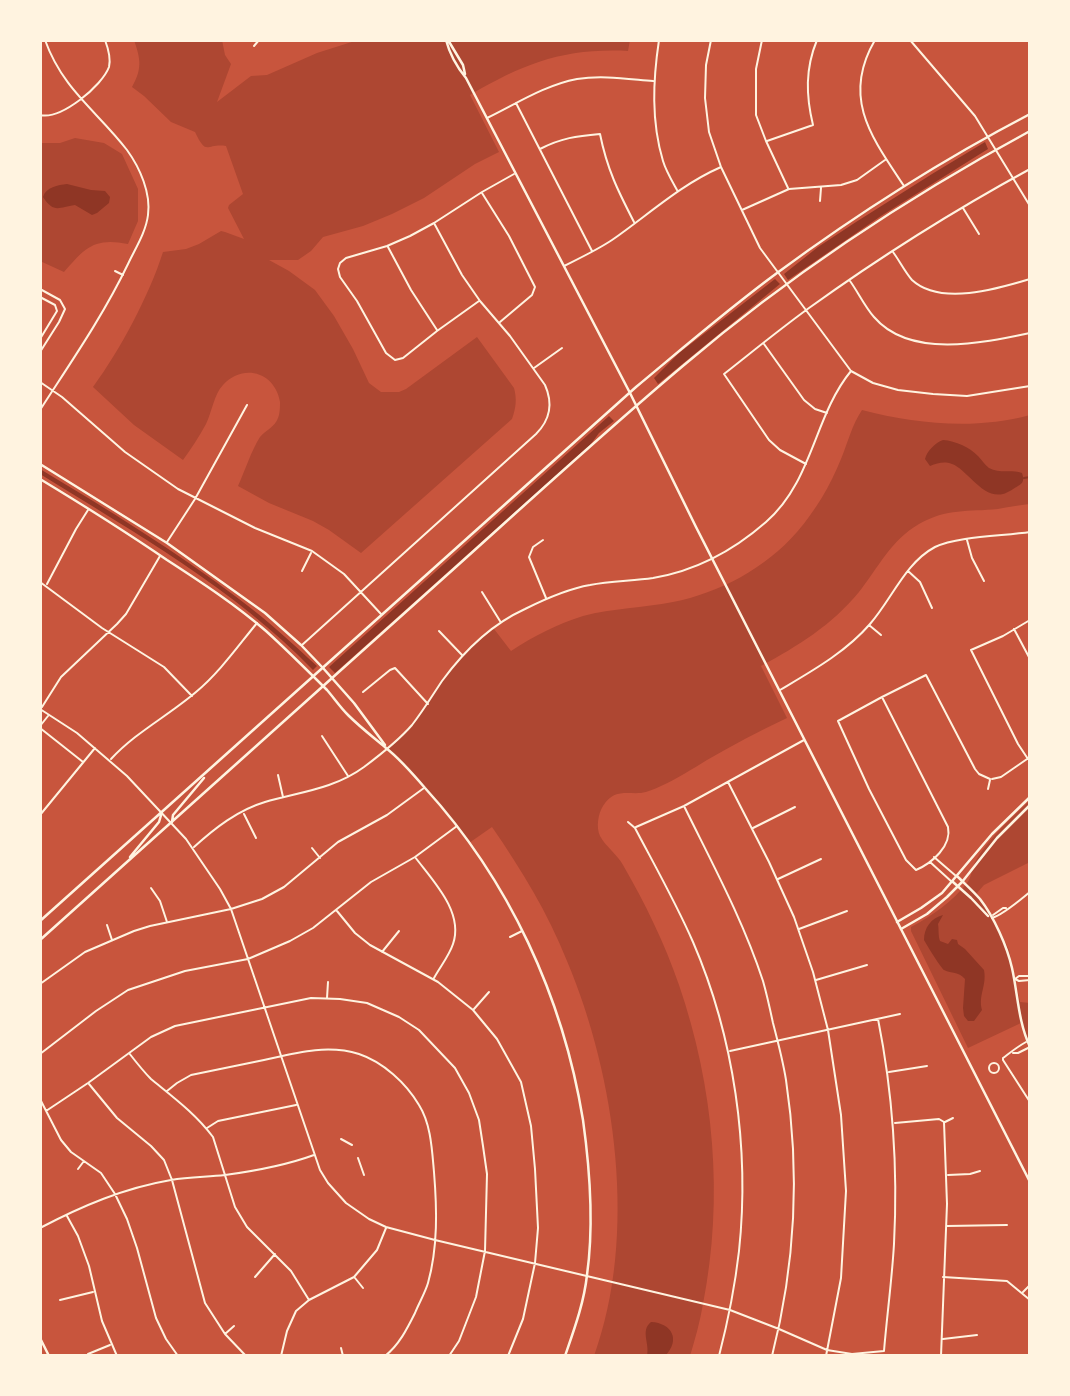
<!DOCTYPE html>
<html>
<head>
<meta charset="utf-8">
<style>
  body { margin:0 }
  #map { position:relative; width:1070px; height:1396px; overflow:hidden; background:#c8553d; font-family:"Source Sans 3",sans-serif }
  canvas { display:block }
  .frame { position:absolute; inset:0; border:42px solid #fff3e0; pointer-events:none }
</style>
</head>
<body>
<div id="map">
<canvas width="1070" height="1396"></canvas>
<div class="frame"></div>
</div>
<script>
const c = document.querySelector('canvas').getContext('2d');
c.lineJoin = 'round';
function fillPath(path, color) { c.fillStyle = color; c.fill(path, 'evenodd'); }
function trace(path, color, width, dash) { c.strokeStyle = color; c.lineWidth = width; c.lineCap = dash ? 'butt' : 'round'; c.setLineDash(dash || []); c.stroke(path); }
const green = new Path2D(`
  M134 40H222L225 55 231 64 217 102 251 76 267 75 317 53 358 40H630L628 51C564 48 525 63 470 95L499 152 475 164 424 198 392 214 363 226 323 237 311 251 298 260H269L289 271 315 290 334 316 353 349 369 383 381 392H399L406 389 477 337 514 388C517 399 516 408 512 419L361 553 329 530 313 521 269 503 238 486C244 473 252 449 260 437 266 430 275 427 278 418 280 414 280 406 280 402 275 372 243 363 223 385 214 394 212 412 206 424 199 437 191 449 183 460L134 425 93 387C120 350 149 296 163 252L186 249 199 244 221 231 225 232 244 239 228 208 229 205 243 194 226 146C206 143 207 157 195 132L171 122 144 96 132 87C142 69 141 60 134 40Z
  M75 138 104 143 122 154 138 189V221L128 244C94 237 85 248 64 272L40 261V143H60Z
  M862 410C916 424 975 430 1030 415V504C1019 505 1008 507 998 509 968 512 947 508 919 524 891 540 878 568 859 592 832 625 798 646 761 666L787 718C759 731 733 745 707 760 692 769 677 779 661 786 655 789 647 792 641 793 625 794 614 789 603 806 598 814 596 827 600 836 606 847 617 854 623 865 645 903 665 944 679 985 714 1087 724 1198 703 1304 700 1322 695 1339 690 1356H594C638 1236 616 1077 567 961 548 913 521 869 492 827L469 843 425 787 387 748C395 740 404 733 411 725 424 711 432 695 443 680 458 660 474 642 494 629L511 651C534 636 557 624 583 616 613 608 643 608 673 602 719 593 766 568 797 532 816 510 830 486 841 459 848 442 852 425 862 410Z
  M1030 800V862L984 885 977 893 997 924 1009 950 1020 1002 1030 1003V1047L1021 1023 968 1048 911 931V927C932 916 953 901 967 883 972 877 971 869 975 862 987 840 1012 818 1030 800Z`);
const water = new Path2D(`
  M985 142 988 149 881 216 788 280 784 274 818 247 856 222 932 174Z
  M67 184 91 190 105 191 110 197 109 203 97 213 92 215 75 205C59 207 54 214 43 197 46 187 58 185 67 184Z
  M775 279 780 284 658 384 654 378 679 353Z
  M609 416 614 421 599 433 591 444 335 673 329 667Z
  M943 440C956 441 969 447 978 456 982 460 985 465 989 468 1000 474 1011 469 1022 473 1024 479 1024 483 1018 486 1014 488 1008 493 1003 494 982 499 967 469 952 464 944 461 938 463 930 466L925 459C927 451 935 443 943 440Z
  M40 469C107 509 177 552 239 599 267 620 292 643 317 666L313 670C235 589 135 533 40 474Z
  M943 915 938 924C939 929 938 936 940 941L948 944 952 939 957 940 958 944 965 949 984 970C987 986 978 995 982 1010L974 1021H968L964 1016 963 1008 965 979C958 971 952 974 944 970 941 968 926 944 924 940 924 928 931 918 943 915Z
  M651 1322C672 1323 681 1340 665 1356H647C650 1343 640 1331 651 1322Z`);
const stream = new Path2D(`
  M1024 478 1030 477`);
const pedestrian = new Path2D(`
  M341 1139 352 1145
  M358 1158 364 1175`);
const minor = new Path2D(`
  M266 40H278
  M659 40C653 80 651 121 663 161 666 171 672 181 677 190
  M711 40 706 65 705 98 709 132 721 167 760 248 851 371 873 383 898 390 933 394 967 396 1030 386
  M762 40 756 69V115L766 141 788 188
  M875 40C841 98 872 138 904 186
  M910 40 975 116 1030 206
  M254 46 259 40
  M516 103 592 251
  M40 115C61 120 102 86 109 67 111 59 108 48 105 40
  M487 118C516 104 545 85 577 79 602 75 628 79 653 81
  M767 141 813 125C806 96 805 69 817 40
  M540 149C561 138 577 136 600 134 607 169 618 191 634 222
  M482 193 509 236 535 287 532 295 500 322
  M820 201 821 188
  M963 208 979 234
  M742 210 789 189 841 185 857 180 885 160
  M388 247 411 290 437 330
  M893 252C899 260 905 272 912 280 940 306 997 289 1030 279
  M564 266C580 258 597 250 612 240 648 215 680 185 721 167
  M115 271 123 275
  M850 281C858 292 865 307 874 317 910 359 983 343 1030 333
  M40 289 60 300 65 309 59 322 40 352
  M40 297 55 305 57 311 40 339
  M479 301 437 331 403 358 395 360 386 353 357 301 340 277 338 269 340 263 346 258 387 246 410 236 434 223 482 192 514 174
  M764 344 804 400 815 409 827 413
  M534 368 562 348
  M40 382 62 397 125 452 178 489 255 528 312 551 344 574 381 614
  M40 410C71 362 103 316 128 264 135 249 146 232 148 215 151 193 140 168 127 150 97 111 63 90 45 40
  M806 464 780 450 769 440 724 374C752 352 780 329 809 308 880 257 953 211 1030 169
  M543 540 533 547 529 557 546 598
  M967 540 972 558 984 581
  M167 542 195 499 247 405
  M302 571 311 553
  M908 571 920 582 932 608
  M40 582 102 628 164 667 192 696
  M47 584 76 529 88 510
  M482 592 500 621
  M869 625 881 635
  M1014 629 1030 659
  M439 631 462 655
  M302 645 536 434C550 420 553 403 545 385L510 336 480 301 462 275 434 223
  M780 690C812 671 846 652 870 624 892 599 905 563 935 547 957 536 1004 536 1030 532
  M363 692 390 670 395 668 428 704
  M882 697 948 827C952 846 932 863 916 870L906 860 869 789 838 721 882 697 926 675 975 769 979 774 990 779
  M42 707 61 677 117 624 126 614 160 556
  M40 709 77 733 127 776 186 839 220 889 231 909 320 1170 328 1183 346 1203 369 1219 386 1227 435 1240 730 1310 779 1329 827 1350 852 1354 884 1351C887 1315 892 1279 894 1244 898 1168 893 1094 878 1019
  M40 726 48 716
  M40 728 83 762
  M322 736 348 776
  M111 759C136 732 168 716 196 692 219 673 238 646 257 623
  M1028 759 1018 744 971 650 1003 636 1030 620
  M278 775 283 797
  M992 779 1001 777 1030 757
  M728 782 769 862 794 917 813 972 828 1030 841 1115 846 1191 841 1278 826 1356
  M988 789 990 780
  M684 806C712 863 743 920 763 981 767 995 770 1009 773 1023 778 1042 783 1061 786 1080 800 1172 795 1266 772 1356
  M244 814 256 838
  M40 815 95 748
  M628 822 635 828C655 866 676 903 693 942 734 1037 750 1148 739 1251 735 1286 728 1321 719 1356
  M636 827 684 806 804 740
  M753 828 795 807
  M194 847C215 828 238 810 265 802 300 792 334 789 364 767 380 755 399 740 412 725 423 711 432 696 442 681 464 651 492 624 525 609 545 599 567 589 590 585 610 581 632 581 653 578 695 571 734 550 766 522 813 481 814 416 851 371
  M312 848 320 858
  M415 857C433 881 464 912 453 944 449 956 440 967 434 978
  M934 857 956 876
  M930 862 952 882
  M778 879 821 859
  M151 888 160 901 167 922
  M337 911 355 933 370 945 438 982 473 1010 497 1039 521 1082 531 1126 535 1169 538 1228 535 1263 523 1319 508 1356
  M993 915 1003 908H1006
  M992 918C1003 915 1020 900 1030 892
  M107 925 112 940
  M799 929 847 911
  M510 937 522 931
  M382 952 399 931
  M1015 979 1019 976H1030
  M1015 979 1019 981 1030 980
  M816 980 867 965
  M40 984 85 952 134 931 150 926 231 909 262 899 284 887 338 842 387 815 424 788
  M327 998 328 982
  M474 1009 489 992
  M1026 1042C1017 1047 1011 1052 1003 1058V1060L1030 1102
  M730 1051 900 1014
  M129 1053C136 1062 143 1071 151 1079 173 1097 196 1114 213 1137L235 1207 247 1227 291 1271 309 1300
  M1013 1053H1018L1030 1047
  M40 1054 96 1011 128 990 185 971 248 959 290 941 313 928 371 882 415 857 457 826
  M989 1068a5 5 0 1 1 10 0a5 5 0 1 1-10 0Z
  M889 1072 927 1066
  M89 1084 117 1118 151 1146 164 1160 172 1180 205 1303 225 1334 246 1356
  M167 1091 177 1083 191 1075C215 1070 240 1065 264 1060 295 1053 327 1044 359 1054 383 1062 406 1083 419 1105 431 1124 432 1150 434 1172 437 1209 438 1247 428 1283 425 1293 419 1303 415 1313 407 1329 399 1345 385 1356
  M40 1099 61 1140 71 1152 101 1173 115 1194 127 1219 137 1248 156 1318 166 1339 178 1356
  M46 1111 88 1083 151 1037 175 1026 311 998 340 999 367 1003 399 1017 419 1030 455 1068 469 1093 479 1120 483 1146 487 1174 485 1251 476 1297 459 1341 449 1356
  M945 1122 953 1118
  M895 1123 939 1119 944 1122
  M207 1128 218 1121 296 1105
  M78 1169 84 1161
  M948 1175 970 1174 980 1171
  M67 1216 78 1236 89 1266 102 1321 117 1356
  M947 1226 1007 1225
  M40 1228C82 1206 124 1188 171 1180 189 1177 207 1177 225 1175 255 1171 284 1166 314 1155
  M255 1277 275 1254
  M943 1277 1007 1281 1030 1300
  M355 1278 363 1288
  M1023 1292 1030 1285
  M60 1300 93 1292
  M225 1334 234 1326
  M943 1339 977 1335
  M341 1348 343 1356
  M88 1354 110 1345
  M281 1356 287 1331 296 1311 309 1300 354 1277 377 1250 386 1228
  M941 1356 947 1204 944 1122`);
const tertiary = new Path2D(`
  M40 464 167 543 265 613 301 645 323 668 354 703 385 745
  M40 479C83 505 126 532 167 560 201 582 236 605 266 631 287 650 307 670 327 690 334 698 340 707 348 715 360 727 373 737 386 748 400 759 413 774 425 788 509 880 563 997 583 1120 590 1170 594 1225 587 1275 584 1303 574 1330 565 1356
  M957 876C965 884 973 891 980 899 994 917 1007 946 1012 968 1018 995 1018 1021 1030 1047
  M953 882 971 898 988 916
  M897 922 921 908 942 893 992 834 1030 797
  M901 929 927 914 947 897 962 882 997 838 1030 805`);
const secondary = new Path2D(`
  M446 40C450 55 456 66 466 78L630 393 696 527 1030 1182
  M448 40 463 65 465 74
  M172 822 173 815 204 778
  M130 857 159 822 162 812
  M40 921 636 387C683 348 728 309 777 273 857 214 942 160 1030 114
  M40 940C176 818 312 696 448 574 526 504 603 433 684 365 790 275 908 197 1030 131`);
const primary = new Path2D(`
  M40 1338 49 1356`);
fillPath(green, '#ae4732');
fillPath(water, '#8f3625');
trace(stream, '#8f3625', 2);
trace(pedestrian, '#fff3e0', 2);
trace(minor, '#fff3e0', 2);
trace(tertiary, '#fff3e0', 2.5);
trace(secondary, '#fff3e0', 2.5);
trace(primary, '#fff3e0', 2.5);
</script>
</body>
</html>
